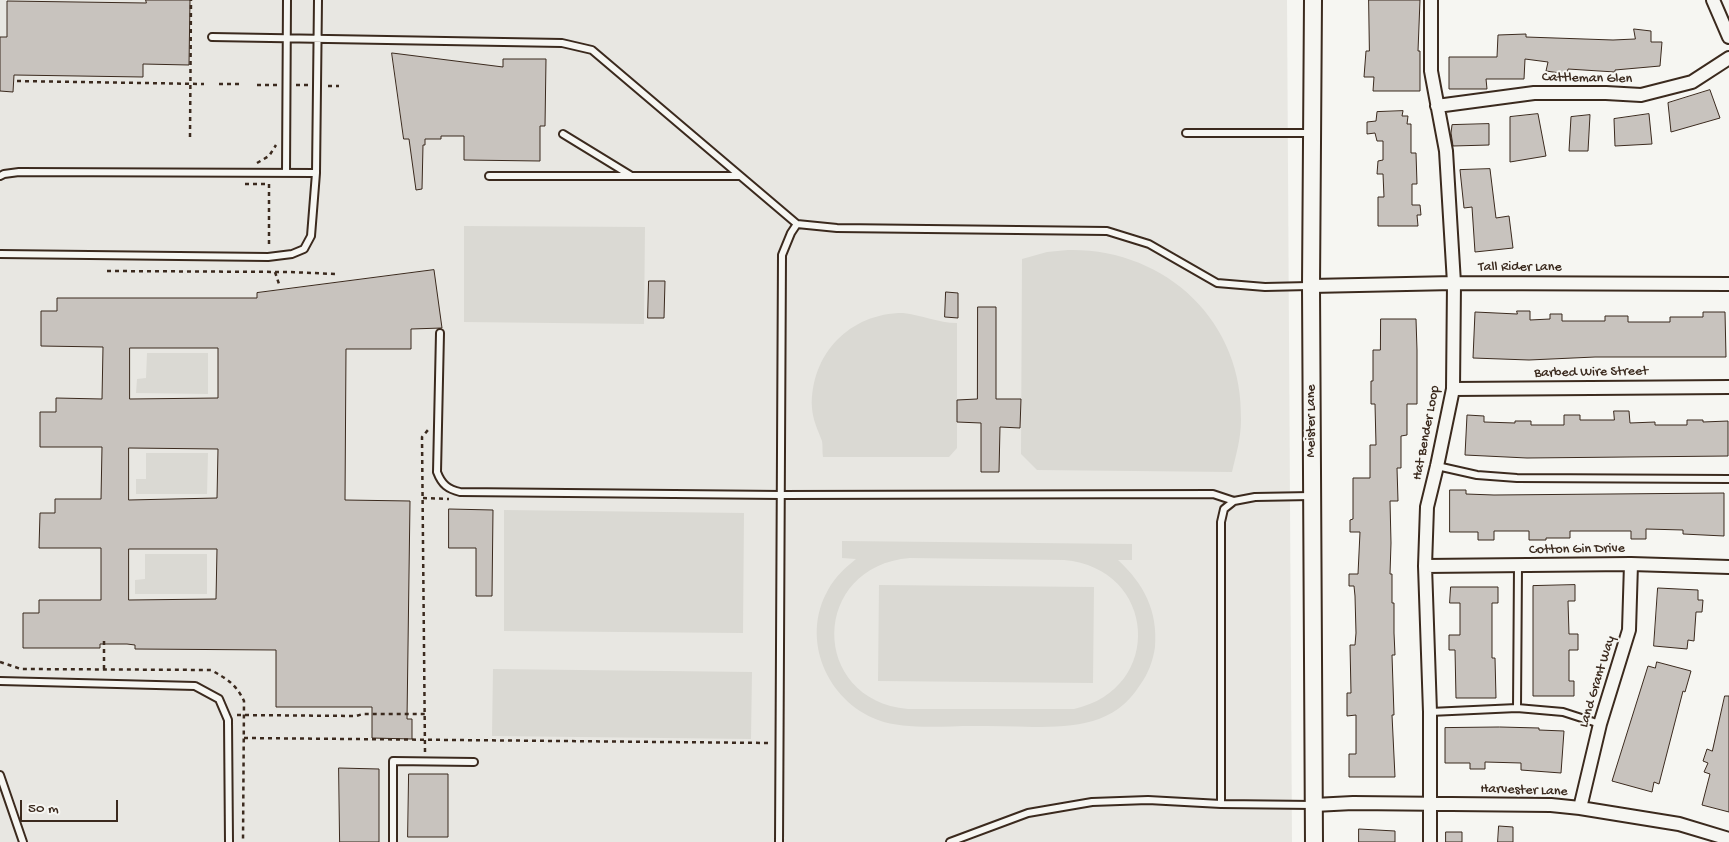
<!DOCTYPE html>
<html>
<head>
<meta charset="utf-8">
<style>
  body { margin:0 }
  #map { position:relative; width:1729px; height:842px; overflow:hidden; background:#f6f6f2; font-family:"Gochi Hand",sans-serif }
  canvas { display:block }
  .scale { position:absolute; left:20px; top:800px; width:98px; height:22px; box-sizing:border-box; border:2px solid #3b2a1e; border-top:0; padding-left:6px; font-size:15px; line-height:18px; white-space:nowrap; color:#3b2a1e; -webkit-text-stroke:4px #f6f6f2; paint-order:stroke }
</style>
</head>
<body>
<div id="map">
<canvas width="1729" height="842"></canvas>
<div class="scale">50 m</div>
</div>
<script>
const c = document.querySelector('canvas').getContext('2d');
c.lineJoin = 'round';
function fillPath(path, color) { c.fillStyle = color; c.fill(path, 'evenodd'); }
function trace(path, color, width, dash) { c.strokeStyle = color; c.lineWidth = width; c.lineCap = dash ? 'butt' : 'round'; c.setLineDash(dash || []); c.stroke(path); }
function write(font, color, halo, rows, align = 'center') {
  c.font = font + ' "Gochi Hand",sans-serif'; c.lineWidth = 4; c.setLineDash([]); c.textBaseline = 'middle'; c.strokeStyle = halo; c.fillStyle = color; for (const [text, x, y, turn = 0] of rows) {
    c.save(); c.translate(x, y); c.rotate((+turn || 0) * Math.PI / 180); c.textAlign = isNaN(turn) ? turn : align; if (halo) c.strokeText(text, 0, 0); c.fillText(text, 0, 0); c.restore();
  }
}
const built = new Path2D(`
  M0 0H1287L1292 842H0Z`);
const green = new Path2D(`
  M464 226 645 227 644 324 464 322Z
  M1068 250C1165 248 1244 321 1241 420 1241 438 1236 455 1232 472L1037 470 1021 454 1022 259 1047 252Z
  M903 313C922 315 938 323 957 323V448L949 457H823C822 452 823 446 822 441 818 430 813 421 812 408 810 354 850 313 903 313Z
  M147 353H208V394L136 393 137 379 146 378Z
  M146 453H208L207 494H136V479H146Z
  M504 510 744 513 743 633 504 631Z
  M842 541 1132 544V560H1118C1144 584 1158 611 1155 647 1153 661 1148 674 1140 685 1115 725 1075 727 1033 727 1013 726 993 726 972 726 944 726 905 730 878 720 827 701 800 639 828 590 835 577 845 568 856 559L842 558ZM910 558 1064 560C1157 568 1165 689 1074 709H908C809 700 810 566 910 558Z
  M145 554H207V594H135V580L145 579Z
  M879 585 1094 587 1093 683 878 681Z
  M493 669 752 672 751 739 492 736Z`);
const building = new Path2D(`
  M146 0H190L189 65 143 64V77L14 75 13 92 0 91V37H7V1L146 3Z
  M1369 0H1420L1418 51H1420V91H1373L1374 77H1364L1366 51H1369Z
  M1634 29 1651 31V42H1662L1660 66 1615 70V72L1568 69 1567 74 1546 71 1548 62 1525 59 1524 79H1486L1487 89H1449V57H1497L1498 35 1526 34V37L1613 40 1635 39Z
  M392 53 503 67V59H546L545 126H540V161L464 160V136H441V139H425V145H423L422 189 416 190 409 139H404Z
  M1710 90 1720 118 1671 132 1668 103Z
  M1403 111 1402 116H1408L1407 124H1411V153H1416L1417 184H1412V205H1420L1421 215H1417L1418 226H1378V197H1384L1383 174H1377L1378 161 1383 160V141H1377L1375 133 1367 134V122L1376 121 1377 112Z
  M1538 114 1546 156 1510 162V117Z
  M1649 114 1652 144 1615 146 1614 119Z
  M1590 115 1588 151H1569L1571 117Z
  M1489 124V145L1453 146 1451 133 1452 125Z
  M1490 169 1496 218 1509 216 1513 248 1475 252 1472 207 1464 208 1460 170Z
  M434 270 442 328 411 329V349H346L345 500 410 501 407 719H412V739L372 738V707H276V650L135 649V645L127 644H100V648H23V613H39V600H101V548H39L40 513H55V499H101L102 447H40V412H56V398L102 399 103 347 41 346V311H57V298H257V293ZM130 348H218V398L130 399ZM129 448 218 449 217 498 129 500ZM129 549H217L216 599 129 600Z
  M649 281H665L664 318H648Z
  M946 292 958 293V318L945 317Z
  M978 307H996V399H1021L1020 428 1000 427 999 472H981V423L957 422V400L977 399Z
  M1517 311H1530V320L1550 319V314H1562V321H1605V316H1628V322H1670V317H1703V312H1725L1726 357H1595L1529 360 1473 358 1475 312 1517 314Z
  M1381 319H1416L1417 350V404H1407V435L1401 436V468H1397L1398 501H1390L1391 543 1390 574H1392V603H1394V633L1395 655H1392L1394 715H1392L1395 777H1349V754H1356V715L1347 716V693H1351L1350 645H1355L1356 633 1355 596 1354 586H1349V574H1358L1360 532H1350V520L1353 519V478H1370V445H1376L1375 404H1371V381H1373V350H1380Z
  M1614 411H1629L1630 423 1655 422V425H1687V420H1703V422L1728 421V456L1527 458 1465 455 1467 415 1484 416V422L1515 423V421H1531V425H1564V415H1580V420H1614Z
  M1450 490H1466V494L1494 495 1724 493V536L1683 534V530L1646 529V539H1631V531H1570V538H1546V540H1529V531H1494V540H1478V532H1450Z
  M449 509 493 510 492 596H476V548H449Z
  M1575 585V601H1568L1569 634H1578V650H1569V681H1574V696H1533V586Z
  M1451 587H1498V603H1492V658H1495L1496 698H1456L1455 650H1449V635H1460V603H1450Z
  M1658 588 1698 590V600H1703L1702 612H1696L1694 641 1688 640 1687 649 1654 646Z
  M1657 662 1691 671 1685 692 1683 691 1659 784 1654 782 1652 792 1612 781 1648 666 1655 668Z
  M1725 696H1729V812L1702 805 1710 774 1704 772 1708 763 1703 761 1707 749 1712 751Z
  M1500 727 1539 728V730L1564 731 1561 773 1521 770V763L1485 762V769H1470V763H1445V728Z
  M339 768 379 769V842H340Z
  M409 774H448V837H408Z
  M1499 826 1513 827V842H1498Z
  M1359 829 1395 831V842H1359Z
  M1446 832H1462V842H1446Z`);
const path = new Path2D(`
  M17 81 204 84
  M219 84H242
  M257 85H278
  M296 85H308
  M328 86H339
  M190 137 191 0
  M257 163 269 156 276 145
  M245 184H269V247
  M107 271 290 272 335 274
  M275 272 279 284
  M423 498 449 499
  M0 662 21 669 211 670C227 679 236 684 244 701L243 842
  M104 669V640
  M237 715 356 716 363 714H425
  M244 738 770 743
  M425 752 422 437 428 430`);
const service = new Path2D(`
  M212 37 562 43 592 50 797 224 837 228 1107 231 1149 244 1217 283 1265 287 1309 286
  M1186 133H1312
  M563 134 630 175
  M286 173 287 0
  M0 176 4 174 19 172 316 173
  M489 176H740
  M0 254 268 257 292 254 304 249 311 236 316 173 318 0
  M440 333 437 472C442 485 448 489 460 492L781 495 1213 494 1234 501
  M1437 466 1477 475 1517 478 1729 479
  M0 681 195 686 219 699 228 720 229 842
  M1517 708 1518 566
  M1430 712 1517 708 1563 712 1600 724
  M0 775 23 842
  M1221 804V522L1224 509 1234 501 1255 497 1311 496
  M393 842V761L474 762
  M779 842 782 255 791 233 797 224
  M950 842 1028 813 1092 802 1148 800 1221 804 1313 805`);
const minor = new Path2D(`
  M1713 0 1729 37
  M1437 106 1534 93H1606L1641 95 1692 82 1729 58
  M1311 286 1454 283 1729 284
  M1453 389 1729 387
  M1425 566 1631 564 1729 567
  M1314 805 1353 803 1551 805 1580 808 1679 824 1729 839
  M1580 808 1600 724 1629 630 1631 564
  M1430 842V712L1425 566 1427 507 1437 466 1453 389 1454 283 1446 151 1431 71V0`);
const tertiary = new Path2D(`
  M1313 0 1311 286 1314 842`);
const streetNames = [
  ["Cattleman Glen",1587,79,1],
  ["Tall Rider Lane",1520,268],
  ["Barbed Wire Street",1591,373,-1],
  ["Meister Lane",1312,421,-90],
  ["Hat Bender Loop",1427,433,-79],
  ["Cotton Gin Drive",1577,550,-1],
  ["Land Grant Way",1598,682,-73],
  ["Harvester Lane",1524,791,2]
];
fillPath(built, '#e8e7e2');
fillPath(green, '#dad9d3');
fillPath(building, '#c8c3be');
trace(building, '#3b2a1e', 1);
trace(service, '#3b2a1e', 10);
trace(minor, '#3b2a1e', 16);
trace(tertiary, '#3b2a1e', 20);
trace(path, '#3b2a1e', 2.5, [4, 4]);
trace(service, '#f6f6f2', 6);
trace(minor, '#f6f6f2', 12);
trace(tertiary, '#f6f6f2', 16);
write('14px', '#3b2a1e', '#f6f6f2', streetNames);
</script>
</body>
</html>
